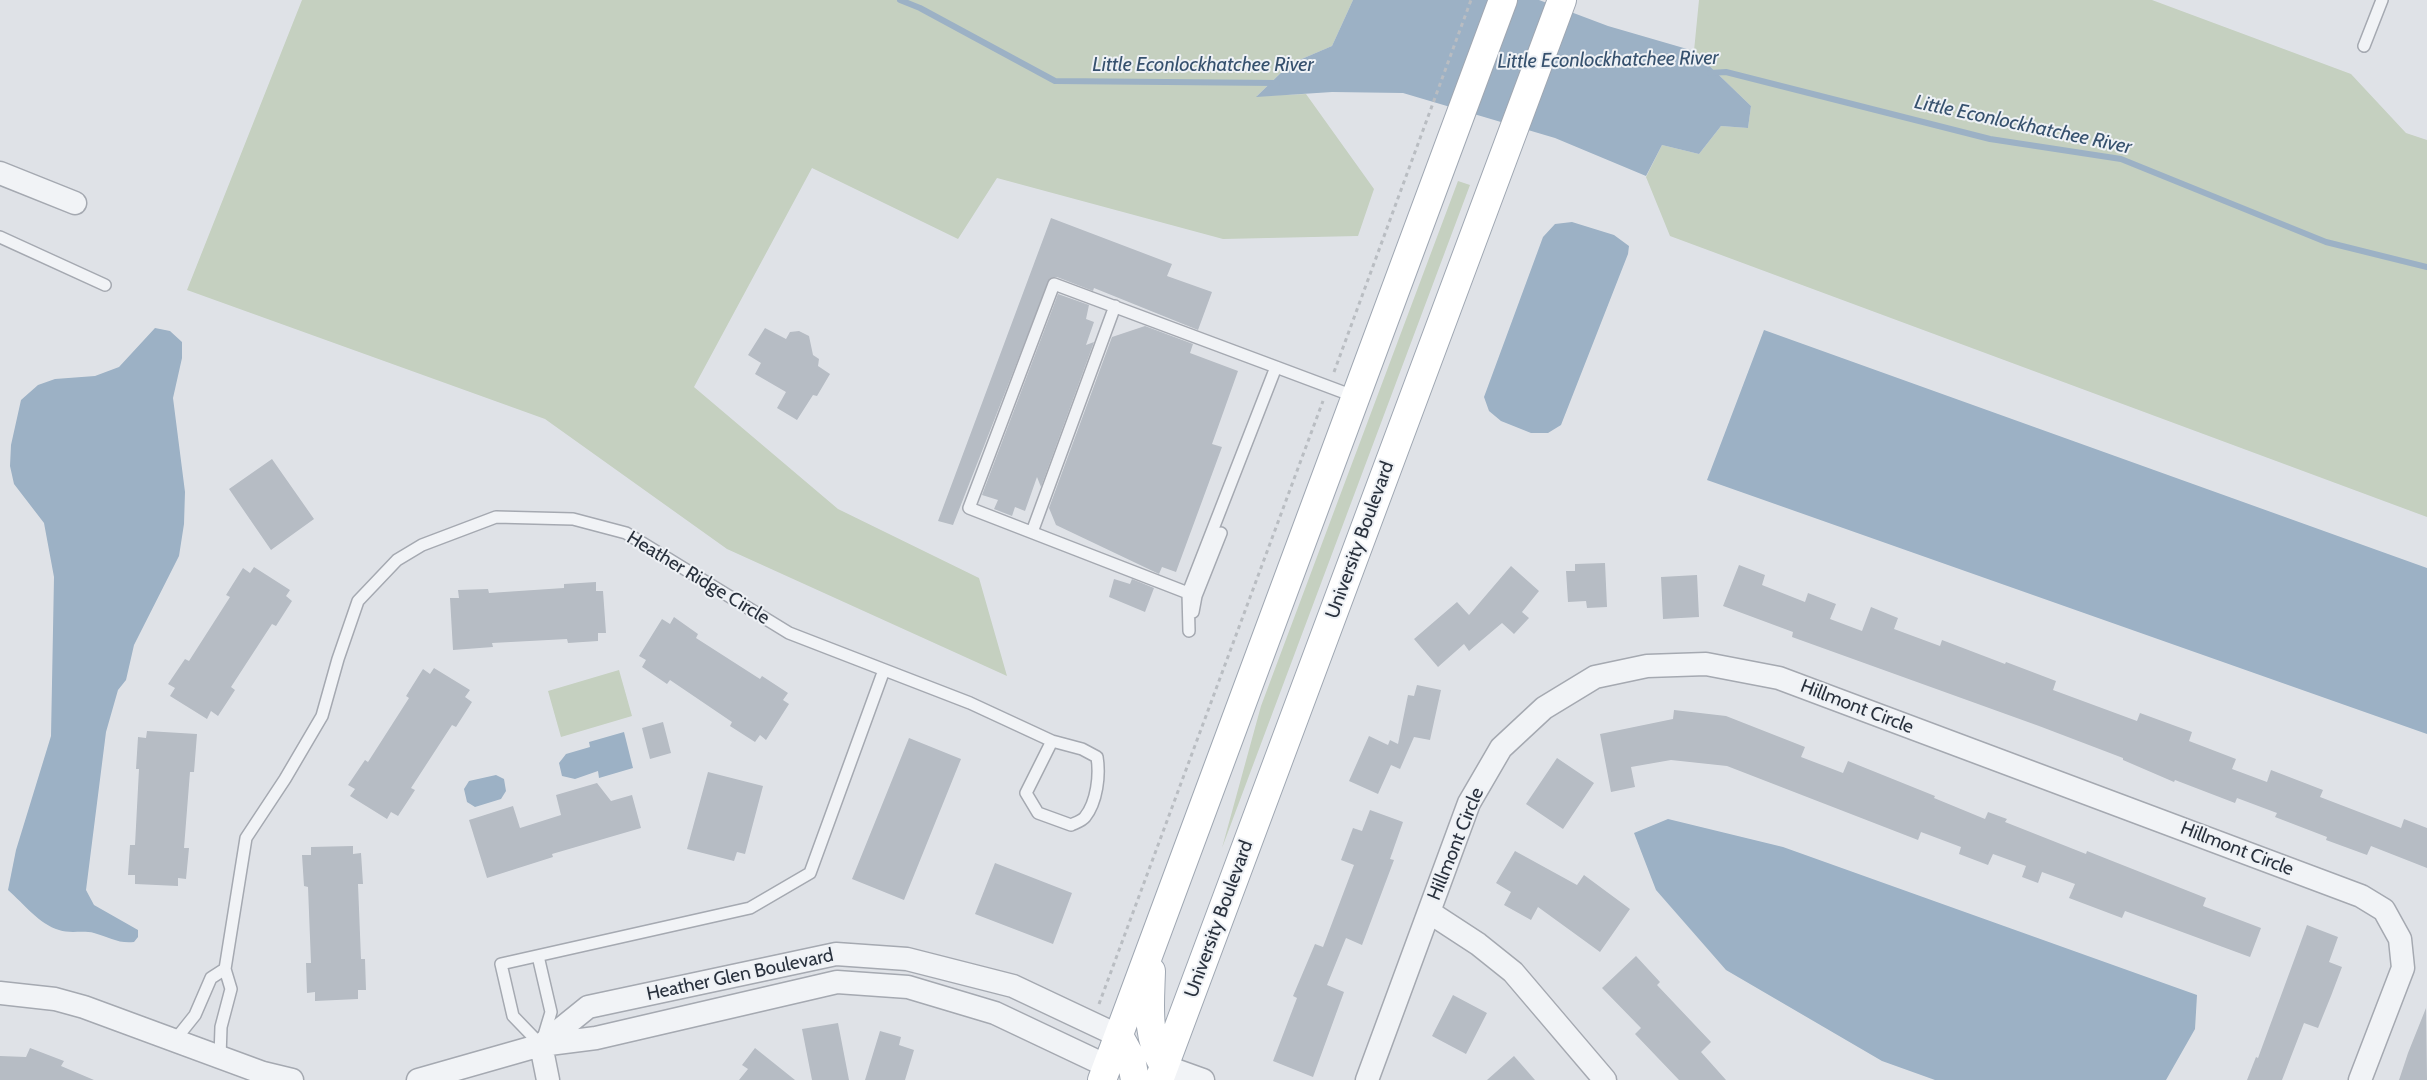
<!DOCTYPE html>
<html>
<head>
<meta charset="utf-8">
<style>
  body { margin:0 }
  canvas { display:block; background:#dfe2e7 }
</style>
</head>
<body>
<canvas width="2427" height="1080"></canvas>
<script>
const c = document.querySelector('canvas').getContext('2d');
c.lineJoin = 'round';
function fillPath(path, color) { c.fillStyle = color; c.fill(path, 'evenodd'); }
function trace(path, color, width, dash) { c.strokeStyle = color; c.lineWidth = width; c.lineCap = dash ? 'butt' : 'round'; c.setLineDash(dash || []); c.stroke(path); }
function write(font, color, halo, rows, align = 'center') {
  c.font = font + ' Cabin,sans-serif'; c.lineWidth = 4; c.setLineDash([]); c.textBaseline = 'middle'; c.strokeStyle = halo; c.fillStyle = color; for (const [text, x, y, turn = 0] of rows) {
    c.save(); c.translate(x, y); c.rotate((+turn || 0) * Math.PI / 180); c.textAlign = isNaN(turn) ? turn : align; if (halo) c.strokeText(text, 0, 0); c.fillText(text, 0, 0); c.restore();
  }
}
const green = new Path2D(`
  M302 0H1353L1332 46 1290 64 1257 96 1306 94 1374 189 1358 236 1223 239 997 178 958 239 812 168 694 387 838 509 979 578 1007 676 727 549 545 419 187 290Z
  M1699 0H2152L2351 74 2406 133 2427 140V517L1670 236 1646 177 1662 145 1699 154 1721 126 1748 128 1751 106 1694 51Z
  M1458 181 1470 185 1222 848 1261 706Z
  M619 670 632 716 561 737 548 691Z`);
const water = new Path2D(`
  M1353 0H1539L1608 26 1694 51 1751 106 1748 128 1721 126 1699 154 1662 145 1646 176 1555 138 1403 93 1332 92 1256 97 1290 64 1332 46Z
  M1572 222 1614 235 1629 246 1628 254 1561 425 1548 433H1531L1501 421 1489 411 1484 397 1543 237 1555 224Z
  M155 328 170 331 182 342V358L173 398 185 492 184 524 179 556 134 645 126 680 118 690 106 732 86 890 94 905 138 930V937L134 942C119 944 109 937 94 933 83 930 70 934 59 930 39 924 24 904 8 890L16 850 51 736 54 577 44 523 14 484 10 466 11 445 21 400 38 385 55 379 95 376 119 367Z
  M1764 330 2427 568V734L1707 480Z
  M624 732 633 768 599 778 598 771 575 779 562 776 559 763 566 754 590 747 589 742Z
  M496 775 504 779 506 791 501 799 475 807 467 802 464 789 469 781Z
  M1668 819 1783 847 2197 995 2195 1029 2166 1080H1935L1882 1061 1726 970 1656 890 1634 833Z`);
const stream = new Path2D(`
  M900 0 920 8 1055 81 1277 83
  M1710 73 1726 72 1990 139 2121 159 2326 242 2427 267`);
const building = new Path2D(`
  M1051 218 1172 264 1167 276 1212 292 1198 330 1094 288 1093 291 1057 277 1050 278 953 525 938 521Z
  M1058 294 1089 305 1086 319 1094 322 1086 345 1094 342 1041 487 1037 477 1025 511 1015 507 1012 516 994 509 998 500 982 495Z
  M1145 326 1193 344 1190 353 1238 371 1212 444 1222 447 1176 572 1162 567 1159 574 1056 525 1049 508 1112 337Z
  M765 328 786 339 790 332 799 331 809 336 813 355 819 359 818 366 830 374 817 396 813 395 797 420 777 408 786 392 755 374 761 363 748 355Z
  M272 459 314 519 271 550 229 489Z
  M1605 563 1607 607 1587 608 1586 601 1568 602 1566 571H1575V564Z
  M1739 565 1765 575 1762 585 1805 602 1808 593 1836 604 1830 619 1862 631 1871 607 1898 618 1894 629 1940 646 1942 640 2005 664 2006 662 2056 681 2053 690 2137 721 2140 713 2192 732 2189 741 2236 759 2232 769 2267 782 2271 770 2323 790 2320 797 2401 828 2404 819 2427 828V868L2371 846 2367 855 2326 840 2327 837 2275 817 2277 813 2237 798 2235 803 2175 780 2174 782 2123 760V758L2039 726 1792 637 1793 632 1723 606Z
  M1511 566 1539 591 1522 612 1529 618 1514 634 1502 623 1469 651 1464 644 1438 667 1414 639 1457 602 1469 615Z
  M254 567 290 590 286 596 292 601 276 626 272 624 231 687 235 690 218 716 211 711 207 719 170 696 175 688 168 684 185 659 189 661 230 597 226 595 243 568 250 573Z
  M1697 575 1699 617 1663 619 1661 577Z
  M1114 579 1130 584 1132 579 1154 588 1145 612 1109 597Z
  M596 582V591H603L606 633H598V641L568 643 567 639 492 643 493 647 453 650 450 598H459L458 590 488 589 489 593 564 588V584Z
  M674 617 698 634 696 638 760 679 762 676 788 693 783 700 789 704 766 740 760 735 755 742 730 726 732 722 670 680 667 684 642 667 646 660 639 656 662 619 670 624Z
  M434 668 470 690 465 697 472 702 456 727 452 725 411 788 415 790 398 816 391 812 387 819 350 796 355 789 348 785 365 760 368 762 409 698 406 696 423 669 430 674Z
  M1417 685 1441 690 1430 740 1414 737 1400 769 1391 765 1378 794 1349 781 1369 736 1388 745 1390 740 1398 744 1408 695 1414 696Z
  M1674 710 1726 716 1805 747 1801 757 1843 773 1848 761 1935 796 1934 798 1985 819 1988 812 2007 819 2005 822 2086 854 2087 851 2206 898 2203 906 2261 928 2250 957 2125 911 2122 918 2069 898 2075 884 2042 872 2038 883 2022 877 2026 866 1993 854 1988 865 1959 854 1961 847 1921 832 1918 840 1727 766 1671 760 1631 767 1635 787 1611 792 1600 734 1673 719Z
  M663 722 671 753 650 759 642 728Z
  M147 731 197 734 194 772H190L184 848H189L186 879 178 878V886L135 884V875H128L130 845H135L139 769H136L138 737 146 738Z
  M909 738 961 759 904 900 852 879Z
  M1557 758 1594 783 1563 829 1526 804Z
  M708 772 763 786 745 854 737 852 734 861 687 849Z
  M597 783 611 801 632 795 641 828 552 854 553 857 487 878 469 820 513 806 520 828 561 815 556 795Z
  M1370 810 1403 822 1390 859 1394 860 1362 945 1346 938 1327 985 1344 992 1313 1077 1273 1061 1297 998 1293 996 1315 944 1323 947 1354 865 1341 860 1353 828 1362 831Z
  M353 846V854L361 853 363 884H358L361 959H365L366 990H358V999L315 1001V992L307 993 306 963H311L308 887 304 886 302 855H311V847Z
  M1515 851 1577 885 1584 875 1630 909 1600 952 1538 907 1531 920 1504 905 1511 892 1496 883Z
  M995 863 1072 893 1053 944 975 914Z
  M2307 925 2338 937 2329 962 2342 967 2331 996 2318 1028 2304 1023 2282 1080H2247L2256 1057 2258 1058Z
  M1636 956 1660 982 1657 985 1711 1042 1701 1052 1726 1080H1679L1635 1034 1641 1028 1602 988Z
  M1453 995 1487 1013 1466 1054 1432 1036Z
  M2426 1008 2427 1080H2399L2408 1053Z
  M838 1023 849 1080H812L802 1029Z
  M880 1031 901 1037 899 1045 914 1050 905 1080H865Z
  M30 1048 64 1061 61 1066 94 1080H0V1056L26 1057Z
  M755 1048 795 1080H739L748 1069 742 1065Z
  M1514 1056 1535 1080H1487Z`);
const path = new Path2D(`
  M1334 372 1471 0
  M1099 1004 1323 401`);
const lane = new Path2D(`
  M2364 46 2382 0
  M0 237 105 285
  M1032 532 1115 306
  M1188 593 969 508 1054 284 1276 367
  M1193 612 1196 596 1221 533
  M1189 631 1188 593 1276 367 1356 397
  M538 956 551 1012 541 1045 513 1016 501 964 750 908 810 873 884 670
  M175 1040 195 1015 211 978 225 969
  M220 1057 221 1027 231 989 225 969 246 838 285 779 322 716 338 659 358 601 397 560 422 545 496 517 573 519 626 533 789 633 970 703 1052 741 1082 749 1097 757C1100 775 1097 802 1085 817 1082 821 1075 823 1071 825L1038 813 1026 793 1052 741`);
const street = new Path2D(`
  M0 173 75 203
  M1429 912 1478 944 1513 972 1605 1080
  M0 993 55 999 84 1007 263 1073 292 1080
  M541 1045 588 1007 836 954 907 959 1013 986 1119 1036
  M541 1045 548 1080
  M1164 1066 1203 1080
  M418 1080 541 1045 596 1038 837 982 908 987 995 1013 1107 1066
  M1367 1080 1469 803 1501 748 1544 708 1595 677 1647 666 1706 664 1779 678 2361 896 2384 910 2400 939 2403 968 2360 1080`);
const primary = new Path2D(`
  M1151 971C1150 1005 1146 1036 1164 1066
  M1119 1036 1131 1058 1135 1080
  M1102 1080 1503 0
  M1159 1080 1562 0`);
const streetNames = [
  ["University Boulevard",1360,540,-70],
  ["Heather Ridge Circle",698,578,31],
  ["Hillmont Circle",1857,707,21],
  ["Hillmont Circle",1456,844,-68],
  ["Hillmont Circle",2237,849,21],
  ["University Boulevard",1219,919,-70],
  ["Heather Glen Boulevard",740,975,-12]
];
const waterNames = [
  ["Little Econlockhatchee River",1608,60,-1],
  ["Little Econlockhatchee River",1203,65],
  ["Little Econlockhatchee River",2023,125,12]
];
fillPath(green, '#c5d0c0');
fillPath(water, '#9cb1c5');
trace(stream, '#9cb1c5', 6);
fillPath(building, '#b6bcc4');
trace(lane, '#a5a9b1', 14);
trace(street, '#a5a9b1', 25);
trace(primary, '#9fa7b2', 30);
trace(path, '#b9bdc2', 3, [4, 4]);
trace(lane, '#f1f3f6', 11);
trace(street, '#f1f3f6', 22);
trace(primary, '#fff', 28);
write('19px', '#29313d', '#eef1f5', streetNames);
write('italic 20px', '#36516e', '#eef1f5', waterNames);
</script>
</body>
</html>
